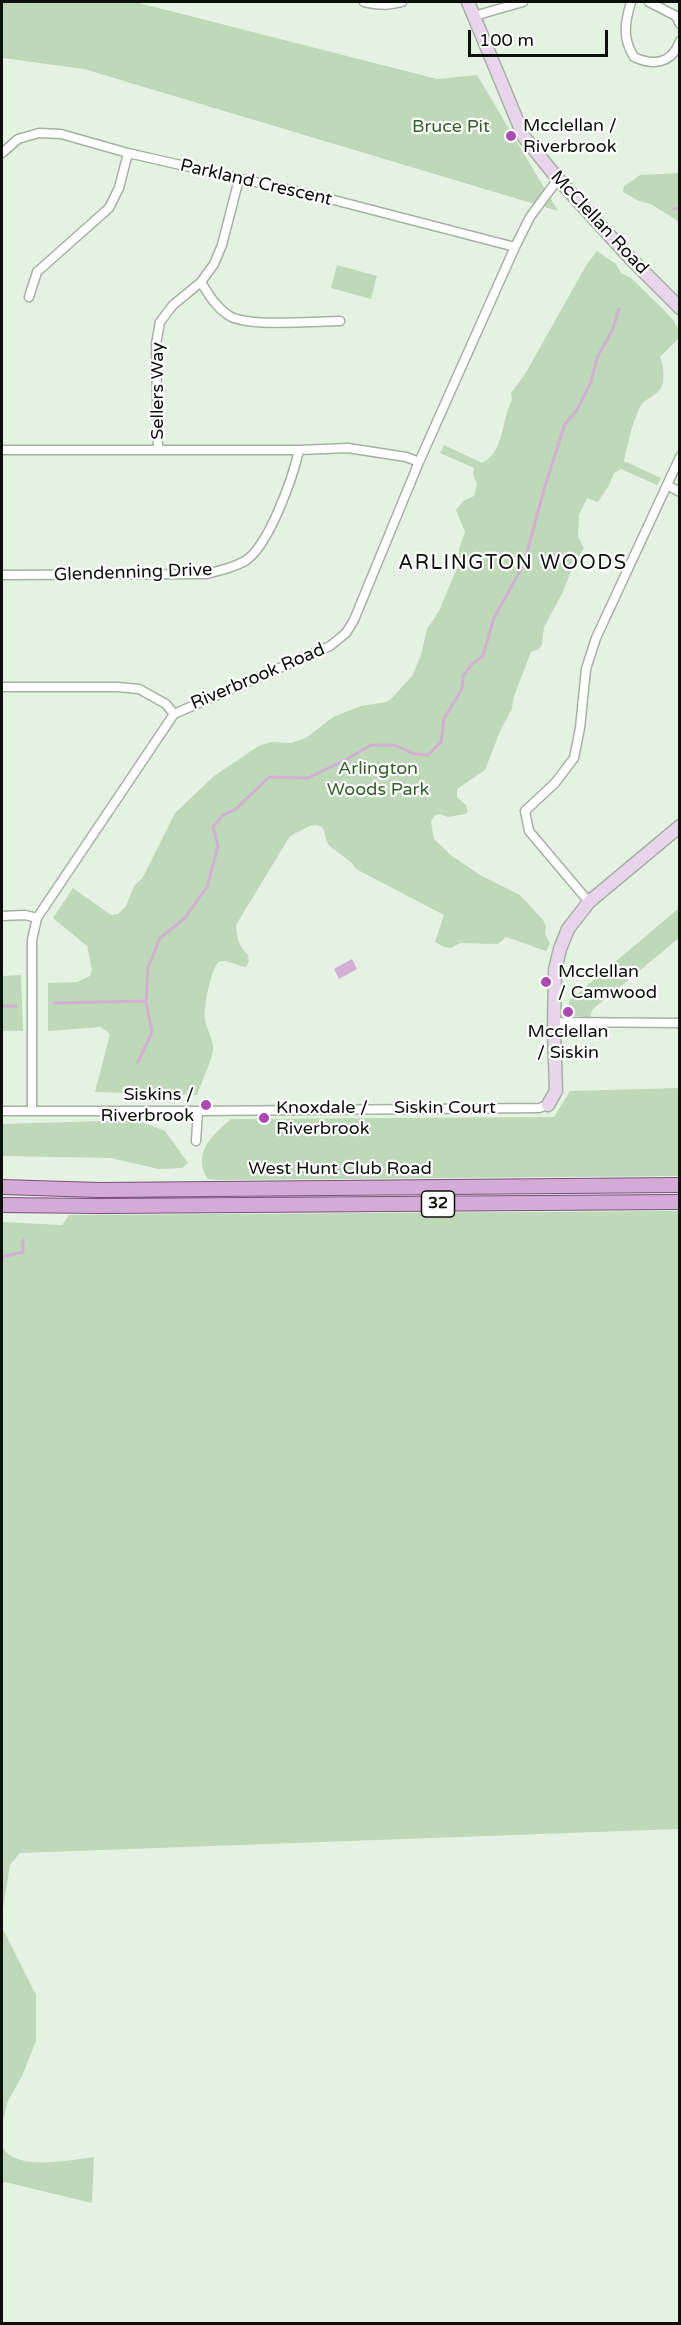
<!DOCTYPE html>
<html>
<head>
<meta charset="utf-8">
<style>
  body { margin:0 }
  #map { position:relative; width:681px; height:2325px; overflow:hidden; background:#e4f3e1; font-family:"Varela Round",sans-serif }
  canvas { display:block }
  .frame { position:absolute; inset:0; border:3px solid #0c100b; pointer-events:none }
  .scale { position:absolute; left:468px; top:30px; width:140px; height:27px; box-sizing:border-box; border:3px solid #0c100b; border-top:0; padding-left:8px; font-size:18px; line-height:21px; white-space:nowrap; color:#0c100b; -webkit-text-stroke:4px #fff; paint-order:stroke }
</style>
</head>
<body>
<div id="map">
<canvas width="681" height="2325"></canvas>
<div class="frame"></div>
<div class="scale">100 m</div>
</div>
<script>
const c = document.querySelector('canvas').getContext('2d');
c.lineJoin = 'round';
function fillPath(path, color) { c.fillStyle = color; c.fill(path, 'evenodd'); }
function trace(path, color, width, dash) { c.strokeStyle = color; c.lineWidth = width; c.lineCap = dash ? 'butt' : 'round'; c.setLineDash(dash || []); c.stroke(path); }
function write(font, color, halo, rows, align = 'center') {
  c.font = font + ' "Varela Round",sans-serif'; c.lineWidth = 4.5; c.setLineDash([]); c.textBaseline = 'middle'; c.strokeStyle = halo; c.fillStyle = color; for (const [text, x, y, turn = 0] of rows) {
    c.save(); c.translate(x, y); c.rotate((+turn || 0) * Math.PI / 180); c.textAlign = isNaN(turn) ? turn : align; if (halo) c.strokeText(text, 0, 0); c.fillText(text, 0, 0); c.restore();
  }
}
const green = new Path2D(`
  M2 2H135L437 79 477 75 558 211 84 69 2 58Z
  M679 173H680L679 233 678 221 651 204 639 201 623 192 624 186 640 175Z
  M597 251 616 264 621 273 631 278 663 309 674 321 679 332V338L660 357C664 367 666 384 658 392 652 398 645 398 640 407 632 423 628 443 624 461L661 478 657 485 621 469 614 473 609 485 598 502 587 498 579 515 578 537 584 548 574 563 563 592 544 627 542 644 539 649 531 652 513 699 512 709 501 729 485 770 457 789V797L466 805 468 812 465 814 448 817 440 814 434 816 431 822 434 839 452 856 480 875 520 895 543 920 546 926 545 934 550 943 546 951 506 937 498 944 460 943 451 948 444 947 435 942 444 915 356 869C349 856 332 852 327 842 325 837 325 832 322 827L316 825 310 826 290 836 236 925C237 938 238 945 248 955L249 961 246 967C237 967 227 958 219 962 211 967 203 1010 205 1020 207 1030 214 1040 213 1051 210 1065 202 1081 197 1095L95 1092 110 1034 101 1027 48 1031V983L77 982 90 976 92 970 87 946 53 918 73 888 111 915 118 914 126 906 134 886 143 877 175 813 214 776 260 745 272 742 291 743 306 738 333 717 361 706 387 702 392 698 412 676 421 655 427 629 439 611 459 563V549L465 532 456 510 463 501 474 496 477 484 473 474 474 468 440 453 444 445 482 463C505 451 501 420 512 400L511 393 525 374 587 264Z
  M337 265 377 276 371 299 331 288Z
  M679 908V938L592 1010 590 1018 571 1015 569 1011V1001Z
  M21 975 23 1031H2V976Z
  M679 1088V1176L216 1180 208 1179C191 1154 213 1134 231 1119L554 1117 570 1091Z
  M138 1120 165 1131 188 1163 182 1168 158 1169 111 1158 2 1156V1124Z
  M679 1211V1829L20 1853 10 1865 2 1914V1222L62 1225 69 1215Z
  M2 1927 36 1995V2041L22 2076 7 2103 2 2127Z
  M2 2146C13 2172 71 2160 94 2157L92 2203 5 2182 2 2183Z`);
const water = new Path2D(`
  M352 959 357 969 339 979 334 969Z`);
const stream = new Path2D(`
  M674 209 680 208
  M54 1003 146 1001
  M2 1006H16
  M138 1062 152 1032 146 1001 148 968 160 938 184 919 207 887 218 846 213 827 223 815 236 809 269 777 308 778 349 758 371 745H394L414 754 428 755 441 742 444 719 462 689 463 676 473 663 483 656 494 618 524 564 545 486 565 424 577 410 591 382 597 358 613 329 619 309
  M2 1257 23 1252V1240`);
const street = new Path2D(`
  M364 2C378 5 388 6 402 2
  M631 2C625 22 622 38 634 57 653 66 672 64 680 41
  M649 2 676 16 680 24
  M474 16 523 2
  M2 153 18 139 39 133 61 134 128 153 330 199 515 247
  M201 282C209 295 215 306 228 315 246 328 315 321 340 321
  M29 297 37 272 109 208 119 188 128 153
  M158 449 156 344 160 322 173 305 201 282 214 264 222 245 239 179
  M2 450H299L348 448 406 457 419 462
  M667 485 680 492
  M2 575 206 574C219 571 233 568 245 561 269 546 293 477 299 450
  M2 687H118L139 689 166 704 174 714
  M589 902 529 831 525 811 555 783 574 758 580 728 586 669 596 638 680 457
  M2 916 25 915 37 918
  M555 1022 680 1023
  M2 1111H198L539 1108 548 1105
  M32 1111V940L37 918 174 714 330 646 346 633 354 620 419 462 515 247 530 217 558 179
  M196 1141 198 1111`);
const secondary = new Path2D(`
  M468 2 524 137 558 179 631 259 680 308
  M548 1105 556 1091 554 1032 555 970 560 949 568 929 589 902 680 826`);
const primary = new Path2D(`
  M2 1187 99 1190 680 1185
  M2 1205 100 1206 680 1202`);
const markers = [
  [511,136,6,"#ab4ab2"],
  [546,982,6,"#ab4ab2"],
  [568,1012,6,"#ab4ab2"],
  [206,1105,6,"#ab4ab2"],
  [264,1118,6,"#ab4ab2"]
];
const shields = [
  [438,1204,33]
];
const shieldNames = [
  ["32",438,1204]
];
const poiNames = [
  ["Mcclellan /",523,126],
  ["Riverbrook",523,147],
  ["Mcclellan",558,972],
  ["/ Camwood",558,993],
  ["Mcclellan",568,1032,"center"],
  ["/ Siskin",568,1053,"center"],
  ["Siskins /",194,1095,"right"],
  ["Riverbrook",194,1116,"right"],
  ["Knoxdale /",276,1108],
  ["Riverbrook",276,1129]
];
const parkNames = [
  ["Bruce Pit",451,127],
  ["Arlington",378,769],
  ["Woods Park",378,790]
];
const streetNames = [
  ["Parkland Crescent",256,183,13],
  ["McClellan Road",599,223,47],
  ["Sellers Way",158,391,-90],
  ["Glendenning Drive",133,573,-2],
  ["Riverbrook Road",258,677,-23],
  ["Siskin Court",445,1108],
  ["West Hunt Club Road",340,1169]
];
const neighbourhoodNames = [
  ["ARLINGTON WOODS",513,564]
];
fillPath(green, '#bdd9b7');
fillPath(water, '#d5aed6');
trace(stream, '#d5aed6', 3);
trace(street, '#a4b2a2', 11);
trace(secondary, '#a4b2a2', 15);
trace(primary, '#7b507d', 16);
trace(street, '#fff', 8);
trace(secondary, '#e9d5eb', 12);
trace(primary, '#d4abd6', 14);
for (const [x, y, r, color] of markers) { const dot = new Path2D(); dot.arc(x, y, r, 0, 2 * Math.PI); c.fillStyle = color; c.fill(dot); trace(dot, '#fff', 2); }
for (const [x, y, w] of shields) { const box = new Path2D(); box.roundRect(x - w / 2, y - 13, w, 26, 4.5); c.fillStyle = '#fff'; c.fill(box); trace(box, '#0c100b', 1.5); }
write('bold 16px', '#0c100b', null, shieldNames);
write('18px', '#0c100b', '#fff', poiNames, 'left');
write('18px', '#326128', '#fff', parkNames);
write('18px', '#0c100b', '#fff', streetNames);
c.letterSpacing = '1.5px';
write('20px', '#0c100b', '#fff', neighbourhoodNames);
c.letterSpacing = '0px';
</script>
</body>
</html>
